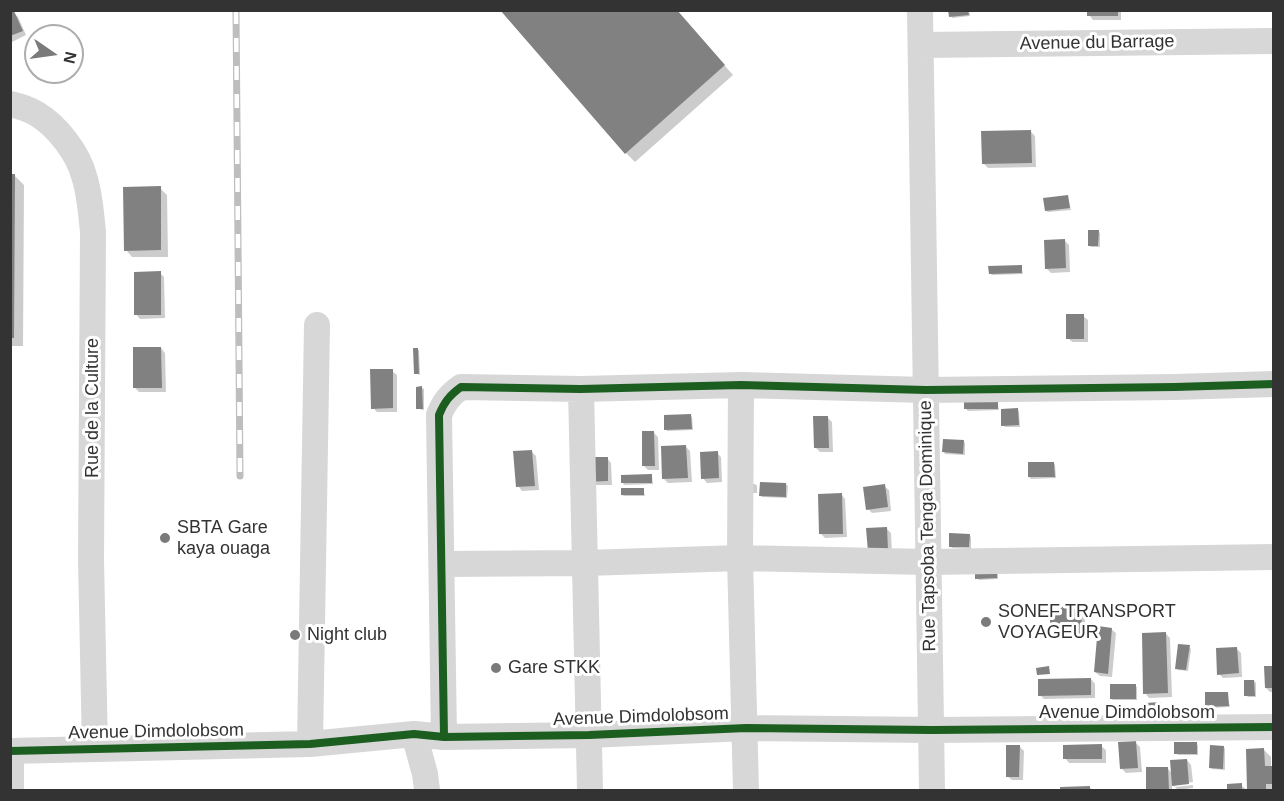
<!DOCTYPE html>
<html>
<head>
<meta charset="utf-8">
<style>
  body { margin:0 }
  #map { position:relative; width:1284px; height:801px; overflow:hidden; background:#fff; font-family:Helvetica,sans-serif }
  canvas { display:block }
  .frame { position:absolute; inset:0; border:12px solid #333; pointer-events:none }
  .north { position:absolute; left:24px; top:24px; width:60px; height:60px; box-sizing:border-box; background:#fff; border:2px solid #adadad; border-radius:50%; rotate:103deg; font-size:16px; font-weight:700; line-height:24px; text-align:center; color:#333 }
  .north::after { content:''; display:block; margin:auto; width:21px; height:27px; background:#7a7a7a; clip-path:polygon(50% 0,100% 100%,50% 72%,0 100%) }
</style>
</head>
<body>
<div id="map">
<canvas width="1284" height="801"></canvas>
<div class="frame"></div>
<div class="north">N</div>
</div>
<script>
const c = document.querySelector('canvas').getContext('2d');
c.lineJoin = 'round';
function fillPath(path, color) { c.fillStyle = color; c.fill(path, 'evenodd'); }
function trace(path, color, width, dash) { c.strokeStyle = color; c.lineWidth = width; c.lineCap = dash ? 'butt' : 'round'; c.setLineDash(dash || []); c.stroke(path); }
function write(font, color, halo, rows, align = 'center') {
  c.font = font + ' Helvetica,sans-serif'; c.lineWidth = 6; c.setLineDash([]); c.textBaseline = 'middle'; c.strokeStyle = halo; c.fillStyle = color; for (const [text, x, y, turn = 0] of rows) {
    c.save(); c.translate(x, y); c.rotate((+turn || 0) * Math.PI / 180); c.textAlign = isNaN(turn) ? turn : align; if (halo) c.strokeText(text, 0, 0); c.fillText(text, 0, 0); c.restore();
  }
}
const shadow = new Path2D(`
  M676 10 733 75 635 162 626 153Z
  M950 10H969L970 16 952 18Z
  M1089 10H1121V20H1093L1089 15Z
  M14 13 18 17 26 35 10 43V14Z
  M1030 131 1035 136 1036 167 988 168 983 163Z
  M10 175H14L24 185 23 346H10Z
  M160 188 167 195 168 257H132L126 250Z
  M1068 197 1071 210 1048 212 1046 211Z
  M1098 231 1100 233V247H1091L1089 245Z
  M1065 241 1069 245 1070 272 1051 273 1046 268Z
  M1021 266 1023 274 992 275 990 273Z
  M160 273 164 277 165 318 140 319 136 314Z
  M1083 316 1088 320V342H1072L1068 338Z
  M161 348 165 353 166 392H139L135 388Z
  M418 349 419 351 420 375 415 373Z
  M392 371 397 375V412H377L373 408Z
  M422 388 424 389V410L418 409Z
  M997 401 999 410 968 411 966 409Z
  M1018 410 1019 412 1020 427H1005L1003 425Z
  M691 416 692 417 693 430 667 431 666 429Z
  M827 417 832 422 833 452H820L816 448Z
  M654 433 658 437 659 470H648L644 466Z
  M963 441 965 443V455L945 454 944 452Z
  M686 447 690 451 692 482 668 483 664 479Z
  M532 452 536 456 539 490 522 491 518 486Z
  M717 453 721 457 722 482 707 483 703 478Z
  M607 458 611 463 612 485H591Z
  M1054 463 1055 465 1056 478 1031 479 1029 477Z
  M652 476 653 484 624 485 623 483Z
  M746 484H755L757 486V493H747Z
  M786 484 788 486 787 498 762 497 760 495Z
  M884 486 889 490 891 511 872 513 868 509Z
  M643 489 645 496H624L622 495Z
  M841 494 845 499 847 537 825 538 821 534Z
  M886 528 891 533 892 554 873 555Z
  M969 535 971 537V549L952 548 950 546Z
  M998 572V579L979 580 977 578Z
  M1080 607 1085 612V638L1056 639 1052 635Z
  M1111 629 1116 633 1112 677 1100 676 1095 672Z
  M1166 634 1170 638 1172 697 1149 698 1145 693Z
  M1189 647 1191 649 1188 671 1178 670 1176 668Z
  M1236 648 1241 653 1242 677 1223 678 1219 674Z
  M1274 667V692H1270L1266 688Z
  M1091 679 1095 684V698L1044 699 1040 695Z
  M1254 681 1256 683V697H1248L1246 695Z
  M1135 686 1137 687V700H1113L1111 699Z
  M1227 693 1230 707 1209 708 1207 707Z
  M1160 704 1162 712H1148L1146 711Z
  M1135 742 1140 747 1142 772 1126 773 1122 769Z
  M1197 744 1198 746V755H1178L1176 753Z
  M1019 746 1024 751 1023 780H1012L1007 776Z
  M1101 746 1106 750V763H1069L1065 758Z
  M1224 747 1225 749V770L1212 769 1210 767Z
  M1247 750H1264L1271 757V767H1274V790H1249Z
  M1187 760 1191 765 1193 782 1175 784V787L1193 785V788L1178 790 1172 784V790H1148L1147 769 1167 768 1173 774Z
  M1228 785H1241L1247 790H1229Z
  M1089 787 1093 790H1061V788Z`);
const building = new Path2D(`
  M500 10H677L725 65 625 154Z
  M948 10H968L969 15 949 17Z
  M1087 10H1118V16H1087Z
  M14 11 23 31 10 36V13Z
  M1031 130 1032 163 982 164 981 131Z
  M10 174H15L14 338H10Z
  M161 186V250L124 251 123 187Z
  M1068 195 1070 208 1045 211 1043 198Z
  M1088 230H1099L1098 246H1088Z
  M1065 239 1066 268 1045 269 1044 240Z
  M1022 265V273L989 274 988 266Z
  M161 271V315H134V272Z
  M1066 314H1084V339H1066Z
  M133 347H161L162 388H133Z
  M413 348H418L419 374H414Z
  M370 369H393V408L371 409Z
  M422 386 423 409H416V387Z
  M964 400H998V409H964Z
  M1018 408 1019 425 1001 426V409Z
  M691 414 692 429 664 430V415Z
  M813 416H828L829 448H814Z
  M642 431H654L655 466H642Z
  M943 439 964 440 963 454 942 452Z
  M686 445 688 478 662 479 661 446Z
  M532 450 535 486 516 487 513 451Z
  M718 451 719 478 701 479 700 452Z
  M585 457H608V481L585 482Z
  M1028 462H1054L1055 477H1028Z
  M652 474V483H621V475Z
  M760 482 786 483V497L759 496Z
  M885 484 888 507 866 510 863 487Z
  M621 488H644V495H621Z
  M842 493 843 534H819L818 494Z
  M887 527 888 550 868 552 866 528Z
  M949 533 970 534 969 547H949Z
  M975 569H997V578L975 579Z
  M1081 606 1082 635H1050V607Z
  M1098 626 1112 628 1108 674 1094 672Z
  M1166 632 1168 693 1143 694 1142 633Z
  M1178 644 1190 645 1186 670 1175 669Z
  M1237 647 1239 673 1217 675 1216 648Z
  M1049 666 1050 674 1037 675 1036 668Z
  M1264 666H1274V688H1265Z
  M1091 678V695L1038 696V679Z
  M1244 680H1254L1255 696H1244Z
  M1110 684H1136V699H1110Z
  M1205 692H1228L1229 706 1205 707Z
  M1161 702V711H1145V703Z
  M1136 741 1138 768 1120 769 1118 742Z
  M1174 742H1197V754H1174Z
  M1102 744V759H1063V745Z
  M1006 745H1020L1019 777H1006Z
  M1210 745 1224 746 1223 769 1209 768Z
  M1264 748 1265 766H1274V784H1266V790H1247L1246 749Z
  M1187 759 1189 784 1172 786 1170 760Z
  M1146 767H1168L1169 790H1146Z
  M1242 783V790H1227V784Z
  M1090 786V790H1060V787Z`);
const minor = new Path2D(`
  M920 10 932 790
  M921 45 1274 41
  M10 104C19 106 29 109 37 114 57 126 78 153 84 176 90 194 91 213 93 232L91 560 95 749
  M741 385 740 558 746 790
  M581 389 590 790
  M442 564 586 563 740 558 928 562 1274 557
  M414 734 425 774 427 790
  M444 737 439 415C444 402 450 395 461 387L581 389 741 385 926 390 1175 387 1274 384
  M310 744 317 325
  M10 751 310 744 414 734 444 737 589 735 746 728 932 730 1274 727
  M11 752V790`);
const rail = new Path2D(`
  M236 10 240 476`);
const cycleway = new Path2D(`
  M444 737 439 415C444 402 450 395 461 387L581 389 741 385 926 390 1175 387 1274 384
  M10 751 310 744 414 734 444 737 589 735 746 728 932 730 1274 727`);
const markers = [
  [165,538,6,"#7a7a7a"],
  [986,622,6,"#7a7a7a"],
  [295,635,6,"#7a7a7a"],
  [496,668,6,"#7a7a7a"]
];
const streetNames = [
  ["Avenue du Barrage",1097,43,-1],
  ["Rue de la Culture",93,408,-90],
  ["Rue Tapsoba Tenga Dominique",928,526,-91],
  ["Avenue Dimdolobsom",1127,713],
  ["Avenue Dimdolobsom",641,717,-2],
  ["Avenue Dimdolobsom",156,732,-1]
];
const poiNames = [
  ["SBTA Gare",177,528],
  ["kaya ouaga",177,549],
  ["SONEF TRANSPORT",998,612],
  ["VOYAGEUR",998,633],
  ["Night club",307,635],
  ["Gare STKK",508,668]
];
fillPath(shadow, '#0003');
fillPath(building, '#818181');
trace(minor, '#d7d7d7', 26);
trace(rail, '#bebebe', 7);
trace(rail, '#fff', 4.5, [14]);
trace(cycleway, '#1b5e20', 8);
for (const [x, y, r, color] of markers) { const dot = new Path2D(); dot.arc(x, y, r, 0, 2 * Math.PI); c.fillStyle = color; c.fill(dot); trace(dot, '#fff', 2); }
write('18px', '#333', '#fff', streetNames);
write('18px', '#333', '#fff', poiNames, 'left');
</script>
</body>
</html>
